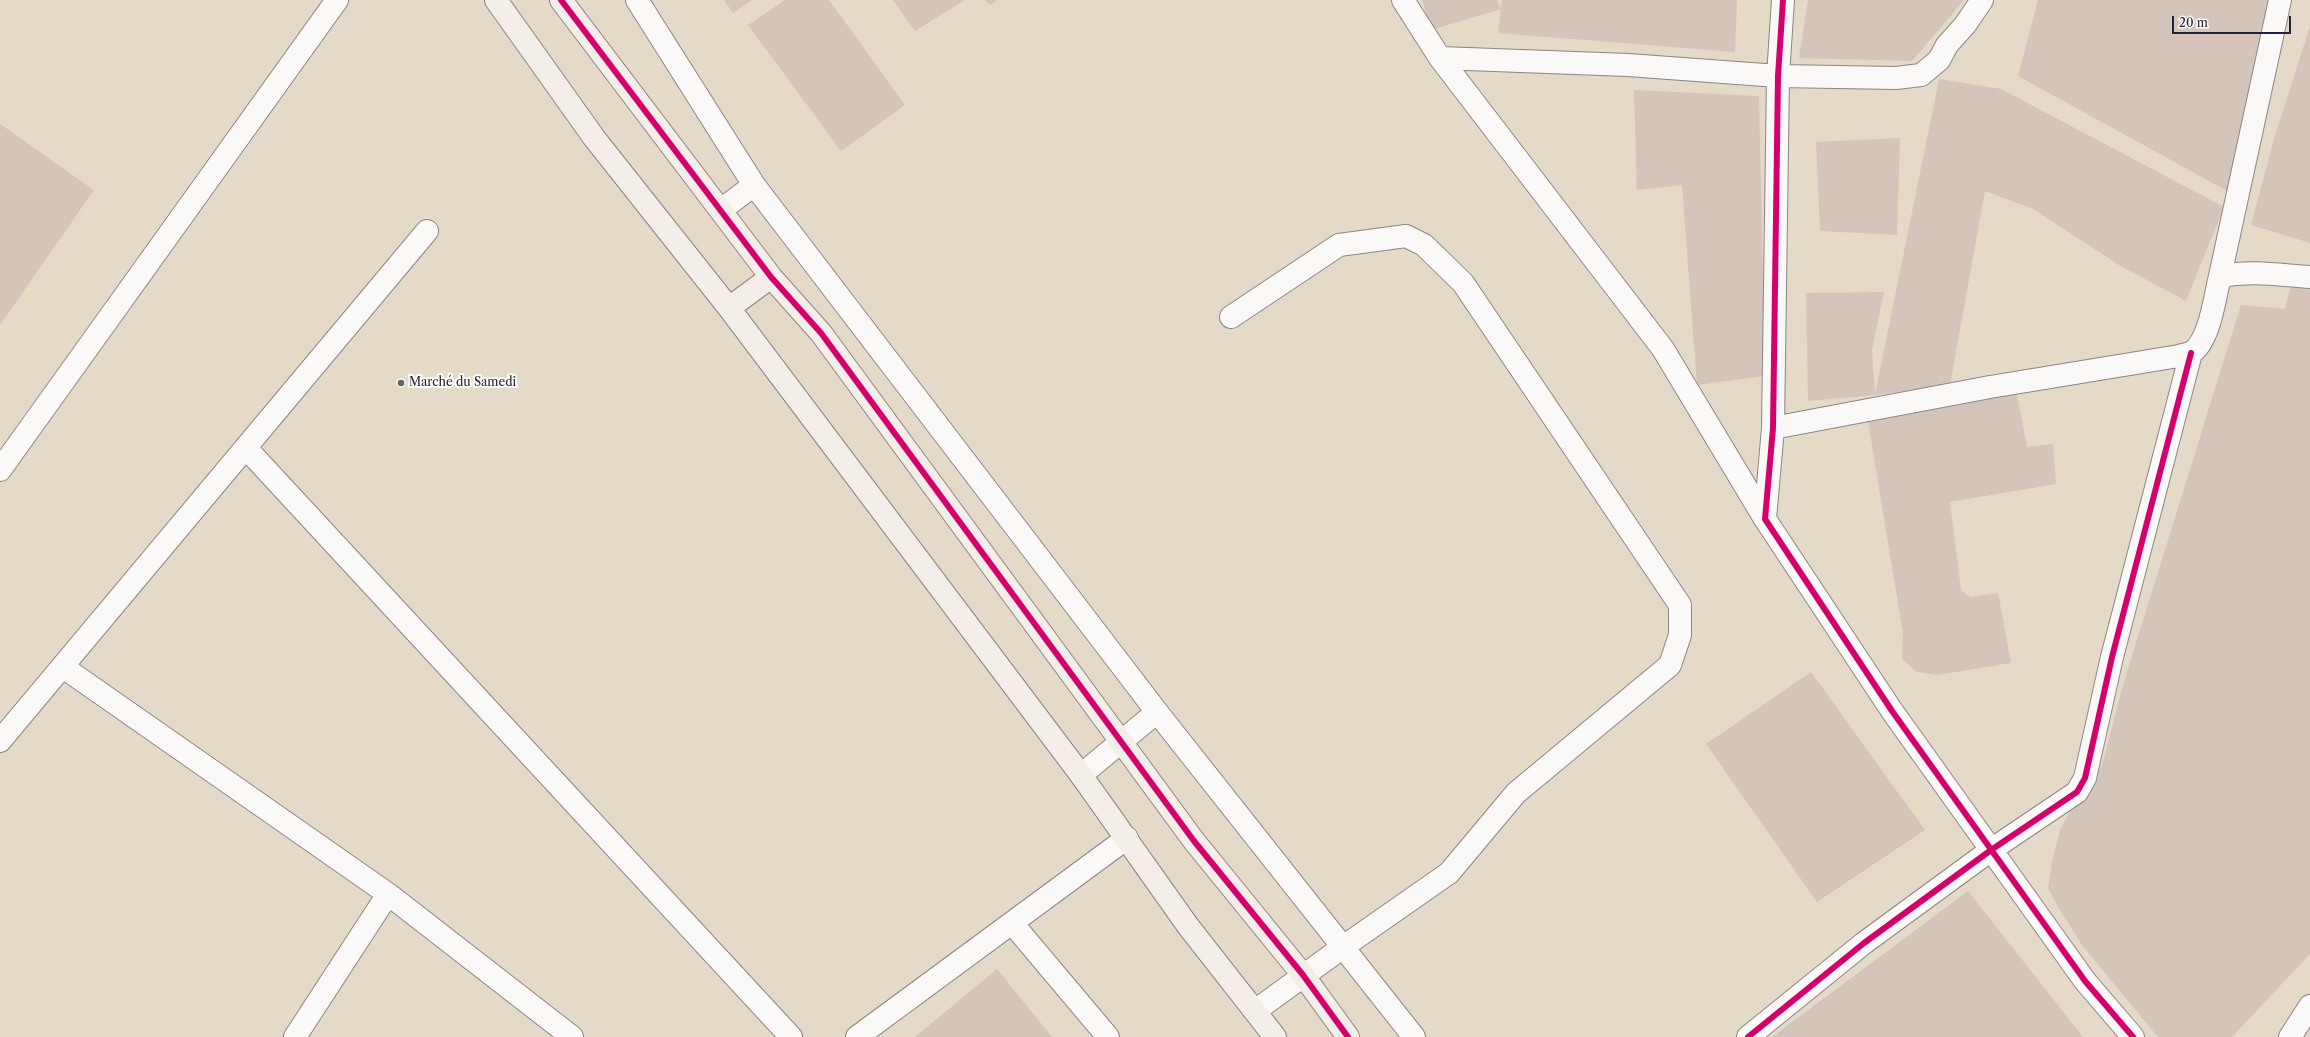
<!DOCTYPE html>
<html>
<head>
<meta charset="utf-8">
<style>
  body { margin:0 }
  #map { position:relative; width:2310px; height:1037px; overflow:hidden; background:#e5d9c8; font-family:"Libre Caslon Text",serif }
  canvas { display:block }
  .scale { position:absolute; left:2172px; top:16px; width:119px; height:18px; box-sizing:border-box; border:2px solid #22223b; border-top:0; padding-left:5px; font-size:12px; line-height:14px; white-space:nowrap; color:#22223b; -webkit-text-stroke:3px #fdfcf7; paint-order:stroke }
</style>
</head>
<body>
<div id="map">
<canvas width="2310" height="1037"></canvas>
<div class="scale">20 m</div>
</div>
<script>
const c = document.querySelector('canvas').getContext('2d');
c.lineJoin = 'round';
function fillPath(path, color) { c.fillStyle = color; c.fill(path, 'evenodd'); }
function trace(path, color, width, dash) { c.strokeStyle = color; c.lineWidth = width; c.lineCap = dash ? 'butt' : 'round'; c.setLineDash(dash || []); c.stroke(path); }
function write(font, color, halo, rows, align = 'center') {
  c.font = font + ' "Libre Caslon Text",serif'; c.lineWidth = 4; c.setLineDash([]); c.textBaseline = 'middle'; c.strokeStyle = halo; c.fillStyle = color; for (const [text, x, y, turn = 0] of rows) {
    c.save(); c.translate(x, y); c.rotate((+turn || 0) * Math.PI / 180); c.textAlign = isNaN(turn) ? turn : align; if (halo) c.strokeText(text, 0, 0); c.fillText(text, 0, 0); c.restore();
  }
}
const building = new Path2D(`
  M724 0H752L733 13Z
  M785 0H829L905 105 841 151 748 25Z
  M893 0H965L915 31Z
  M985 0H997L990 5Z
  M1422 0H1497L1501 9 1502 0H1737L1735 52 1498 33 1501 9 1431 30Z
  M1808 0H1964L1912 61 1799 58Z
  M2038 0H2281L2229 192 2018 76Z
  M2310 26V243L2251 225 2274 139Z
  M1939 79 2001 89 2224 207 2186 301 2119 265 2033 209 1985 191 1950 385 1875 395 1808 401 1806 293 1884 292 1872 350 1875 395Z
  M1634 90 1759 96 1765 376 1697 385 1682 185 1637 190Z
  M0 124 94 190 0 325Z
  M1900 138 1897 235 1820 231 1816 142Z
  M2291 285 2310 288V954L2232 1037H2158L2082 945 2058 907 2048 888 2052 862 2060 830 2081 791 2102 766 2123 685 2241 305 2285 309Z
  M2016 390 2027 447 2053 444 2056 484 1950 502 1961 590 1970 597 1998 593 2011 663 1937 675 1917 672 1902 659 1903 633 1867 415Z
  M1811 672 1925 830 1817 902 1706 744Z
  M1968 891 2083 1037H1772Z
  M997 969 1052 1037H915Z`);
const lane = new Path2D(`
  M1231 317 1339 245 1406 236 1424 245 1463 283 1680 605V635L1670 665 1516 793 1449 873 1343 947
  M246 448 791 1037
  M63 667 388 894 572 1037
  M0 741 427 231
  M1012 923 1108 1037
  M295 1037 388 894
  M857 1037 1127 838`);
const street = new Path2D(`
  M637 0 754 185 1157 712 1414 1037
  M1403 0 1440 58 1663 349 1765 519
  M1783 0 1778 76 1773 428 1765 519 1892 711 2085 981 2133 1037
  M1440 58 1628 65 1778 76 1896 78 1921 75 1939 60 1947 45 1965 25 1982 0
  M721 210 754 185
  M2220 276 2280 0
  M1773 428 1990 387 2179 356C2182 355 2187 354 2191 353 2210 341 2215 296 2220 276 2252 270 2279 275 2310 277
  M0 470 337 0
  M1081 775 1157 712
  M1255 1011 1343 947
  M1748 1037 1864 943 1991 850 2077 792 2085 778 2112 657 2191 353
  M2290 1037 2310 1006`);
const secondary = new Path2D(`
  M496 0 595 139 729 308 1081 775 1188 926 1275 1037
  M561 0 771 277 821 333 1194 841 1303 975 1348 1037
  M729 308 771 277`);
const cycleway = new Path2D(`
  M561 0 771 277 821 333 1194 841 1303 975 1348 1037
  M1783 0 1778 76 1773 428 1765 519 1892 711 2085 981 2133 1037
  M1748 1037 1864 943 1991 850 2077 792 2085 778 2112 657 2191 353`);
const markers = [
  [401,383,4,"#66626c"]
];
const poiNames = [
  ["Marché du Samedi",409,383]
];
fillPath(building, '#d4c4ba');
trace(lane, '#8c8682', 24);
trace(street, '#8c8682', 24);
trace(secondary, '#8c8682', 24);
trace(lane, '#fbf9f7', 22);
trace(street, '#fbf9f7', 22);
trace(secondary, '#f3efe8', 22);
trace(cycleway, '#d6006c', 6);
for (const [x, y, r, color] of markers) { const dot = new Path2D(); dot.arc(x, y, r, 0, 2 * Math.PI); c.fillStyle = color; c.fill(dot); trace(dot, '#fdfcf7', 1.5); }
write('12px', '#22223b', '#fdfcf7', poiNames, 'left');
</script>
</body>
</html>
